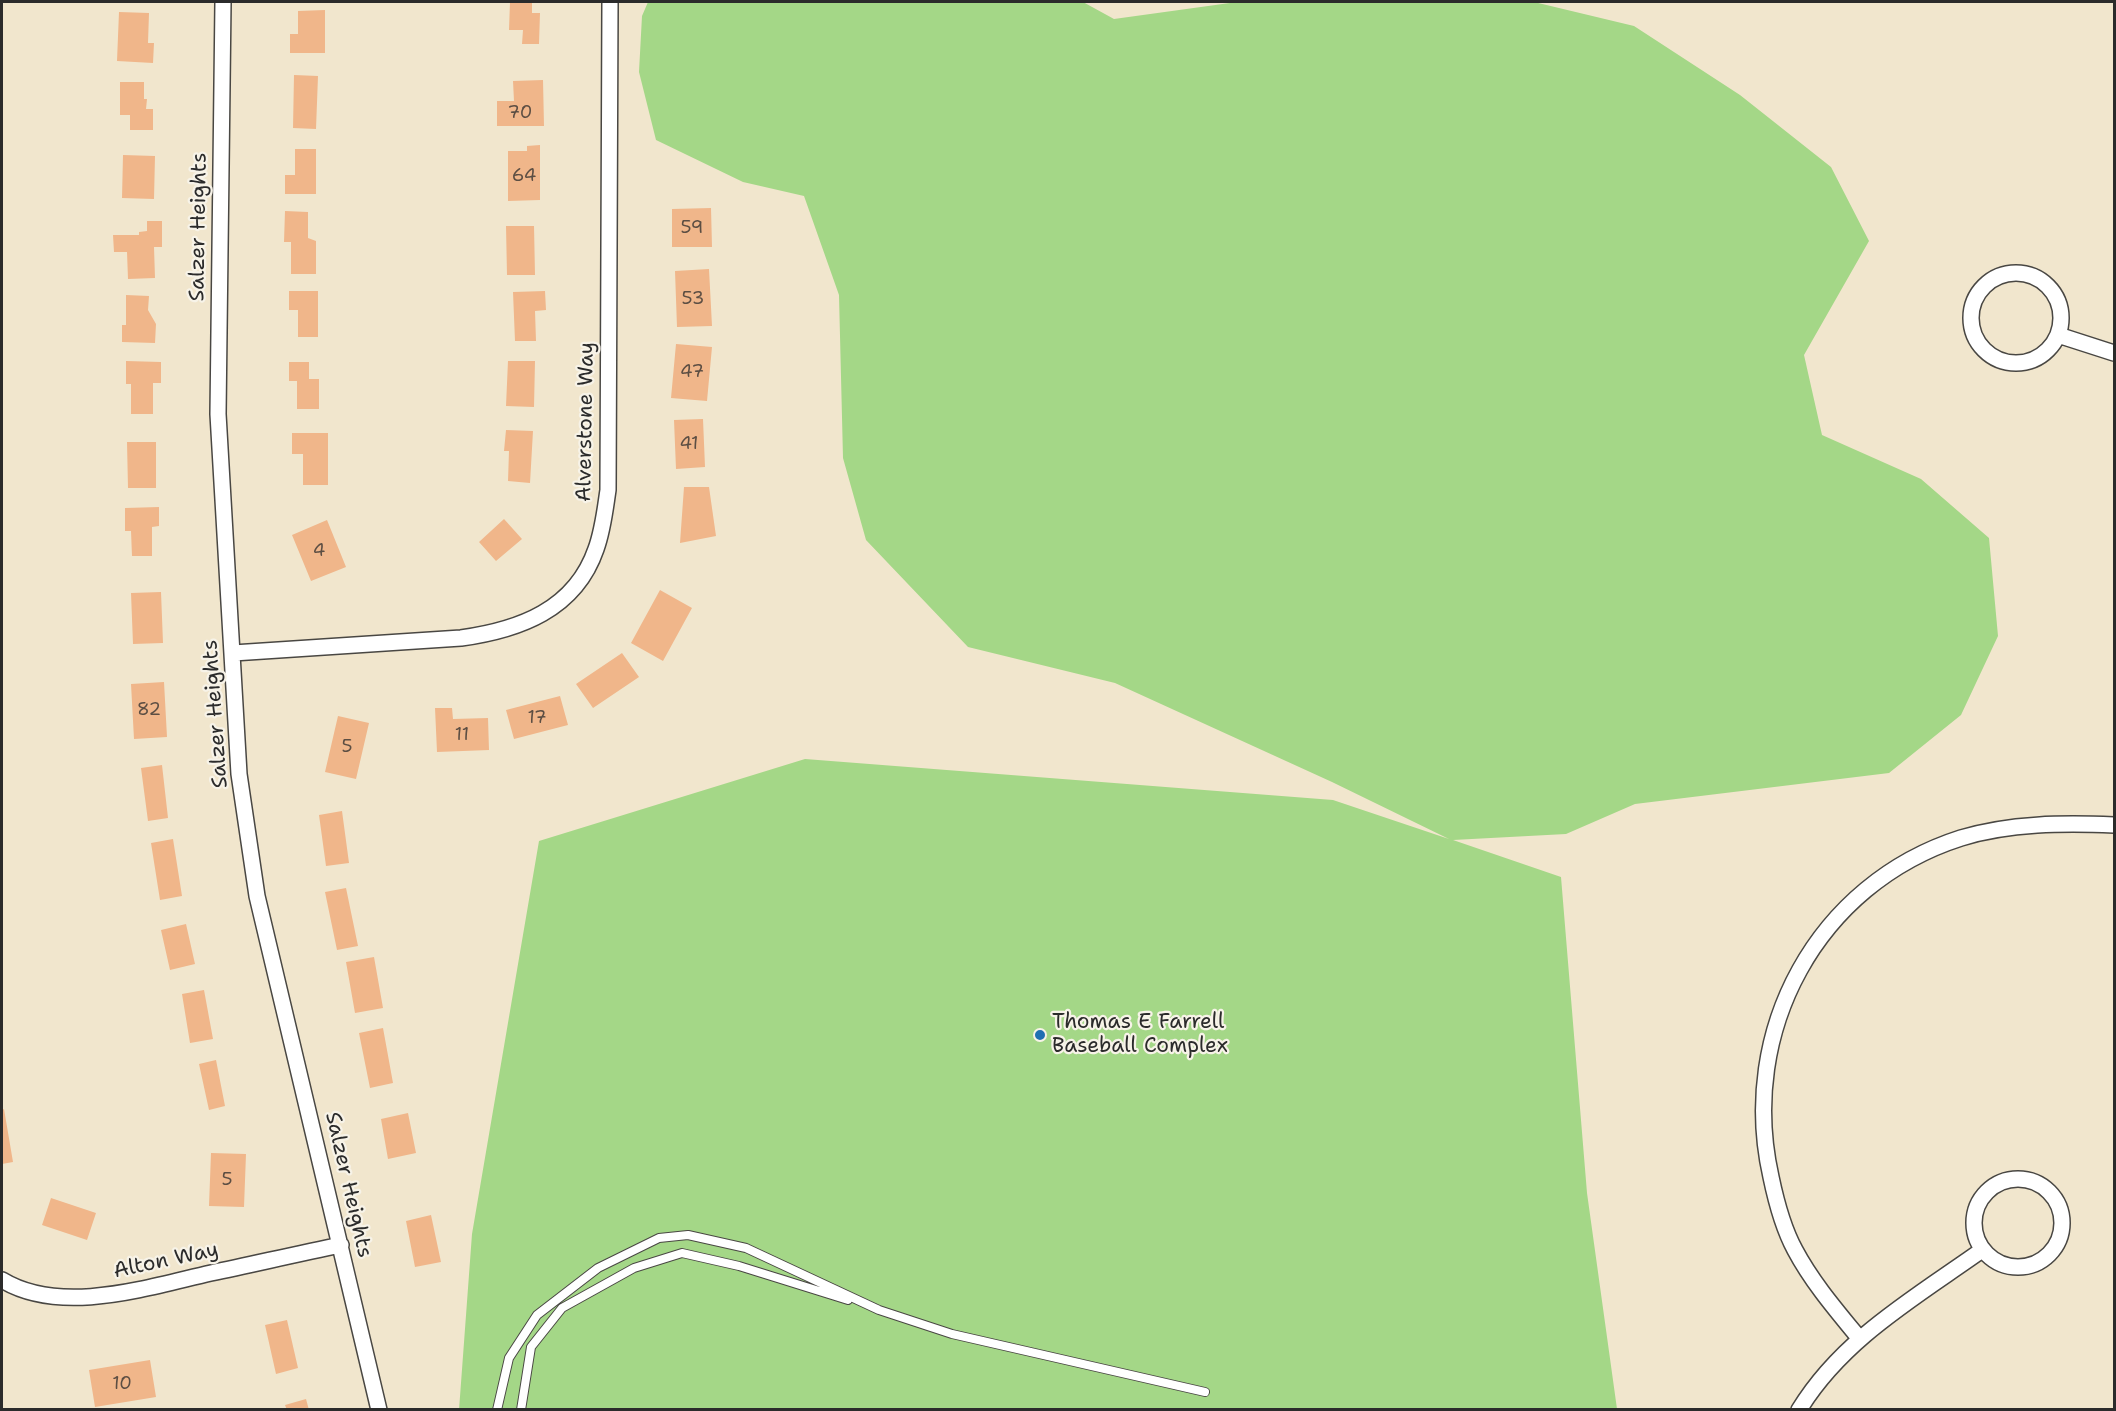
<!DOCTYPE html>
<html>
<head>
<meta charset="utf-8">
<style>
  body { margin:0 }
  #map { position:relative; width:2116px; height:1411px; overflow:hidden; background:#f1e6cd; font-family:"Shantell Sans",sans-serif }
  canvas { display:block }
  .frame { position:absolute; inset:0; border:3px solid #2b2b2b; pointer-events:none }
</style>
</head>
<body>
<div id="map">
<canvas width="2116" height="1411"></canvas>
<div class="frame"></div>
</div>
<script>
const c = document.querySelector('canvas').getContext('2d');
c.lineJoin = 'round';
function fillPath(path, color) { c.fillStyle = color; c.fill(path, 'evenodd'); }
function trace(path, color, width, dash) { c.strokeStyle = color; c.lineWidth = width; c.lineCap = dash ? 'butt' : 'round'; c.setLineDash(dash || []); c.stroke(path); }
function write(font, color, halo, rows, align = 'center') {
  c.font = font + ' "Shantell Sans",sans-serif'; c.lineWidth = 4.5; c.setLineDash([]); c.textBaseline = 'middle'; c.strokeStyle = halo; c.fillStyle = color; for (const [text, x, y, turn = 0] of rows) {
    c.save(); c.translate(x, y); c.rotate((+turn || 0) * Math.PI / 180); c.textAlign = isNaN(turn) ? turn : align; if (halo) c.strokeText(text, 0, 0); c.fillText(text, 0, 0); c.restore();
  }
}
const green = new Path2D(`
  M648 2H1083L1114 19 1237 2H1534L1634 26 1740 95 1831 167 1869 241 1804 355 1822 435 1921 479 1989 538 1998 636 1961 715 1889 773 1635 804 1566 834 1453 840 1561 877 1587 1193 1617 1409 459 1410 472 1234 539 841 805 759 1333 800 1449 839 1332 782 1115 683 968 647 866 540 843 458 839 295 804 196 743 182 656 140 639 72 642 16Z`);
const building = new Path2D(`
  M510 2H532V13H540L539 44H522L523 30H509Z
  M325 10V53H290V34H298V11Z
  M119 12 149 13 148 43H154L153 63 117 61Z
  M294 75 318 76 316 129 293 128Z
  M543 80 544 126H497V101H514L513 81Z
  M120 82H144V99H147L146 109H153V130H130V115H120Z
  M540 145V200L508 201V151H527V146Z
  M295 149H316V194H285V175H295Z
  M123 155 155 156 154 199 122 198Z
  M711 208 712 247H672V209Z
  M285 211 308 212V238L316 241V274H291V242H284Z
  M147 221H162V247H154L155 278 128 279 127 252H114L113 235H139V232L147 231Z
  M506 226H534L535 275H507Z
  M709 269 712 326 677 327 675 271Z
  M289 291H318V337H298V310H289Z
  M545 291 546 310 535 311 536 341H515L513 292Z
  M126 295 149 296 148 310 156 324 155 343 122 342V325H126Z
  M676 344 712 347 707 401 671 398Z
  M126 361 161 362V383H153V414H131V384H126Z
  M508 361H535L534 407 506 406Z
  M289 362H309V379H319V409H297V381H289Z
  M703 419 705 467 676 469 674 420Z
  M506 430 533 431 530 483 508 481 509 451H504Z
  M292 433H328V485H303V454H292Z
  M127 442H156V488H128Z
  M684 487H709L716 536 680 543Z
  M159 507V526L152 527V556H132L131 531H125V508Z
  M504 519 522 539 496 561 479 542Z
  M327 520 346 567 311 581 292 535Z
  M660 590 692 608 663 661 631 643Z
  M161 592 163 643 133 644 131 593Z
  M622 653 639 677 593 708 576 684Z
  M164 682 167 737 134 739 131 684Z
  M560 696 568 725 514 739 506 710Z
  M435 708H452L453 719 488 718 489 750 437 752Z
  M338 716 369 723 356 779 325 772Z
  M162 765 168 818 148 821 141 768Z
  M342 811 349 863 326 866 319 815Z
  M173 839 182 896 160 900 151 843Z
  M346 888 358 946 337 950 325 892Z
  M186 924 195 964 170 970 161 930Z
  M374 957 383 1008 355 1013 346 962Z
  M204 990 213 1039 190 1043 182 994Z
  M383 1028 393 1083 370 1088 359 1033Z
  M216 1060 225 1106 209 1110 199 1064Z
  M4 1109 13 1162 2 1164V1110Z
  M408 1113 416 1153 388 1159 381 1119Z
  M211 1153 246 1154 244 1207 209 1206Z
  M51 1198 96 1213 87 1240 42 1225Z
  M431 1215 441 1262 415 1267 406 1221Z
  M287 1320 298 1368 276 1374 265 1325Z
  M150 1360 156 1397 95 1407 89 1370Z
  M306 1399 309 1410H287L285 1405Z`);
const lane = new Path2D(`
  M497 1410 509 1358 537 1315 598 1268 659 1238 688 1235 746 1248 879 1310 952 1334 1205 1392
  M521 1410 531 1347 562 1308 634 1268 682 1253 739 1266 848 1300`);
const street = new Path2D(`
  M223 2 218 414 239 774 257 896 379 1410
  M1971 318a45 45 0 1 1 90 0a45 45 0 1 1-90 0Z
  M2058 335 2114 353
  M233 653 461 638C519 630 575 610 596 549 603 530 605 510 608 490L610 2
  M1974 1223a44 44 0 1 1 88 0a44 44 0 1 1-88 0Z
  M2 1280C61 1316 149 1287 211 1273 254 1264 297 1254 341 1245
  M1859 1338C1836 1310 1812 1282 1795 1250 1783 1228 1776 1201 1771 1177 1738 1031 1817 884 1961 838 2010 823 2064 823 2114 825
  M1799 1410C1842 1339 1916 1297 1982 1250`);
const markers = [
  [1040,1035,6,"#1f6fb2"]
];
const numberNames = [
  ["70",520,113],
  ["64",524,176],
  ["59",692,228],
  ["53",693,299],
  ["47",692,372],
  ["41",689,444],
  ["4",319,551],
  ["82",149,710],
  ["17",537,718],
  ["11",462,735],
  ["5",347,747],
  ["5",227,1180],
  ["10",122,1384]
];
const streetNames = [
  ["Salzer Heights",199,227,-89],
  ["Alverstone Way",586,422,-89],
  ["Salzer Heights",216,714,-94],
  ["Salzer Heights",348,1185,77],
  ["Alton Way",166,1261,-12]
];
const poiNames = [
  ["Thomas E Farrell",1052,1023],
  ["Baseball Complex",1052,1047]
];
fillPath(green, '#a4d787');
fillPath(building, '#f0b68a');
trace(lane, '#494743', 10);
trace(street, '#494743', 18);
trace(lane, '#fff', 8);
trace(street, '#fff', 15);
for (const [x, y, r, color] of markers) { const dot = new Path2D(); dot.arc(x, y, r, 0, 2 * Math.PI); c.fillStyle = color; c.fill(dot); trace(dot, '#f7f3e8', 2); }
write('18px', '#5c4e43', null, numberNames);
write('21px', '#2b2b2b', '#f7f3e8', streetNames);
write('21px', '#2b2b2b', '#f7f3e8', poiNames, 'left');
</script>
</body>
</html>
